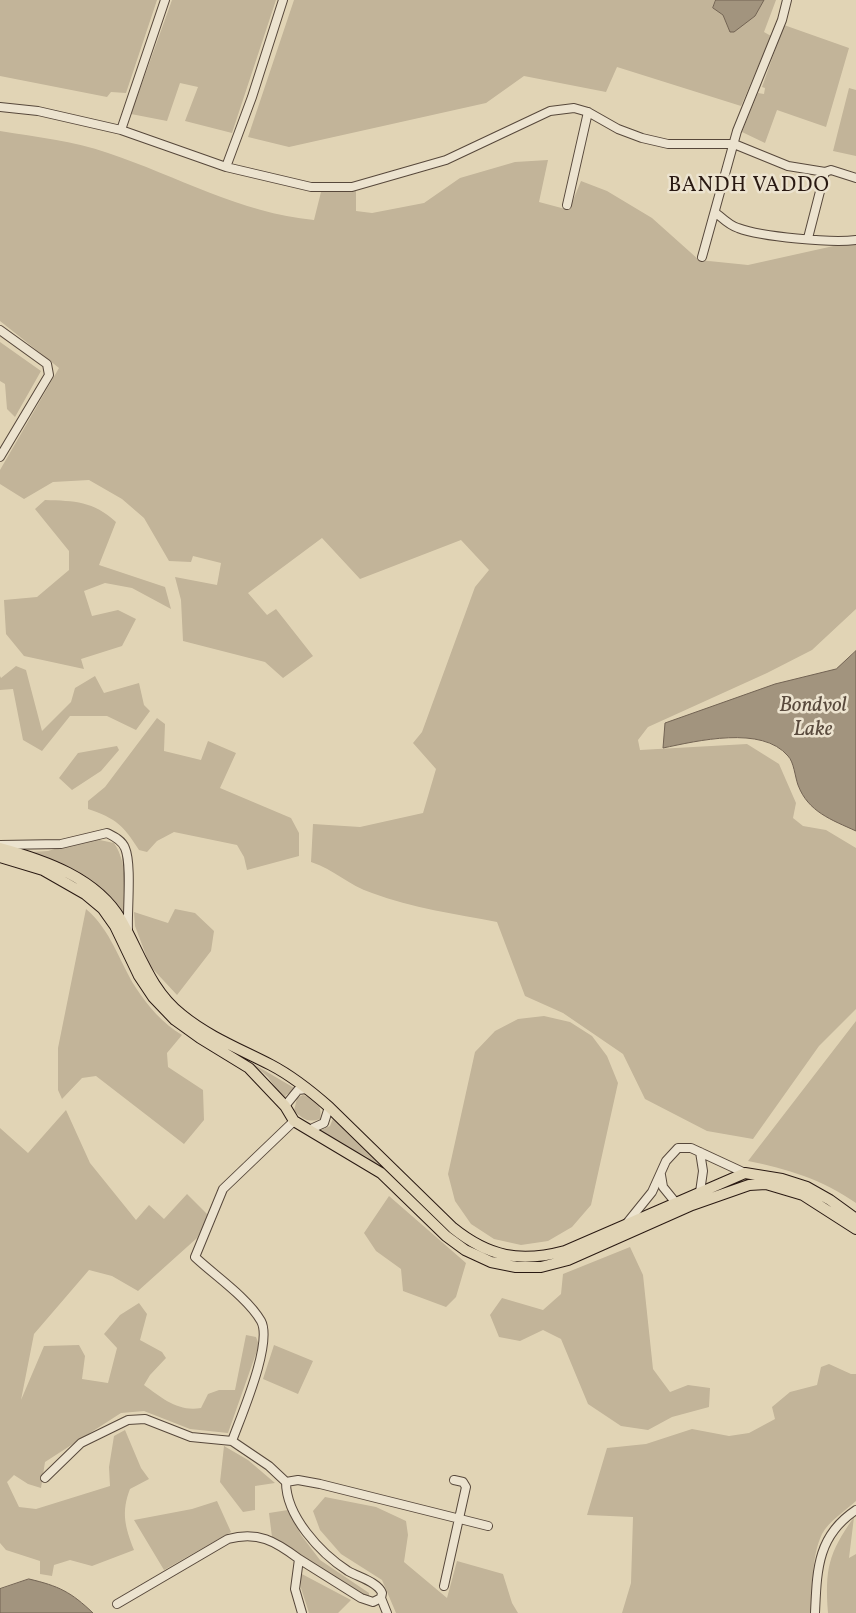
<!DOCTYPE html>
<html>
<head>
<meta charset="utf-8">
<style>
  body { margin:0 }
  canvas { display:block; background:#e1d4b5 }
</style>
</head>
<body>
<canvas width="856" height="1613"></canvas>
<script>
const c = document.querySelector('canvas').getContext('2d');
c.lineJoin = 'round';
function fillPath(path, color) { c.fillStyle = color; c.fill(path, 'evenodd'); }
function trace(path, color, width, dash) { c.strokeStyle = color; c.lineWidth = width; c.lineCap = dash ? 'butt' : 'round'; c.setLineDash(dash || []); c.stroke(path); }
function write(font, color, halo, rows, align = 'center') {
  c.font = font + ' Vollkorn,serif'; c.lineWidth = 5; c.setLineDash([]); c.textBaseline = 'middle'; c.strokeStyle = halo; c.fillStyle = color; for (const [text, x, y, turn = 0] of rows) {
    c.save(); c.translate(x, y); c.rotate((+turn || 0) * Math.PI / 180); c.textAlign = isNaN(turn) ? turn : align; if (halo) c.strokeText(text, 0, 0); c.fillText(text, 0, 0); c.restore();
  }
}
const green = new Path2D(`
  M0 0H157L126 93 111 92 107 97 0 76Z
  M172 0H276L232 133 185 121 198 87 180 83 167 121 131 114Z
  M294 0H716L714 8 723 15 730 31 755 16 764 0H776L764 32 771 36 741 106 617 67 606 92 524 76 486 103 289 147 248 137Z
  M784 25 849 48 826 127 777 110 765 143 742 132 758 93 764 94 765 88 762 87Z
  M849 88 856 90V156L833 151Z
  M0 131C37 137 73 141 108 153 177 176 240 213 314 220L321 192 356 190V211L372 213 424 203 460 178 515 162 548 160 539 202 569 210 581 181 607 191 652 218 699 260 748 265 856 241V609L812 650 767 673 648 727 638 740 640 750 747 744 779 764 796 803 793 818 803 826 826 830 856 848V1009L819 1046 753 1139 707 1131 645 1099 623 1054 563 1013 525 996 497 922C456 914 412 908 372 893 348 885 335 870 311 862L313 824 360 827 423 813 436 769 413 743 422 732 475 587 489 570 461 540 360 579 322 538 248 593 267 615 276 609 313 656 283 678 265 662 183 641 181 600 175 577 217 585 221 563 193 556 191 562 169 561 144 518 122 499 89 480 53 482 24 499 0 484V470L59 368 0 321Z
  M0 342 41 371 15 417 7 409 5 384 0 381Z
  M45 500C75 501 93 501 116 522L99 565 165 587 171 609 132 588 105 583 84 591 92 616 118 610 136 619 122 646 81 659 84 669 24 656 6 634 4 600 37 597 69 570V551L35 509Z
  M16 666 26 670 42 731 71 702 75 688 95 676 104 693 139 683 144 705 150 711 136 730 107 716H70L42 751 23 740 13 689 0 690V676L1 678Z
  M157 718 165 724 164 751 201 760 208 741 236 753 220 788 291 818 299 833V856L247 870 244 857 237 845 174 832 157 841 147 852 139 850C123 825 117 819 88 809V801L105 787Z
  M117 746 119 750 101 771 72 790 59 778 78 753Z
  M90 838 114 843C129 865 124 895 124 921L68 868 31 852 48 851Z
  M86 909C111 930 119 961 136 988 148 1006 163 1024 182 1035L167 1053 168 1067 203 1090 204 1120 184 1144 96 1076 82 1078 62 1099 58 1090V1048Z
  M175 909 195 913 214 931 211 951 177 995 150 966 135 926 134 912 168 923Z
  M544 1016 570 1022 592 1036 607 1056 618 1083 591 1205 572 1227 548 1241 521 1245 494 1239 471 1224 455 1201 448 1174 475 1052 495 1031 518 1019Z
  M856 1021V1203C822 1179 787 1169 748 1161Z
  M250 1062 296 1089 286 1095 284 1100 268 1077Z
  M303 1095C316 1099 323 1106 320 1119 308 1123 303 1119 294 1111L297 1098Z
  M66 1110 90 1163 136 1220 149 1205 164 1219 187 1194 209 1216 197 1238 138 1291 112 1276 89 1270 34 1334 21 1400 44 1346 79 1345 85 1356 82 1379 108 1383 117 1348 104 1334 120 1315 139 1303 147 1314 140 1340 162 1352 166 1358 150 1375 144 1385C162 1398 178 1412 201 1408L208 1394 219 1390H235L246 1335 256 1337 259 1345 228 1433 190 1429 144 1411 121 1413 45 1462 41 1488 28 1484 14 1475 7 1482 19 1507 36 1509 110 1486 109 1467 114 1436 125 1430 141 1468 149 1479 130 1489C121 1512 125 1527 134 1550L92 1566 70 1560 54 1565 52 1576 40 1574V1561L6 1550 0 1543V1128L28 1153Z
  M334 1116 394 1180 367 1157 317 1132 330 1126Z
  M389 1196 466 1263 456 1297 446 1307 403 1291 401 1269 376 1251 364 1233Z
  M630 1247 643 1275 653 1369 670 1392 688 1385 710 1388 709 1407 672 1417 648 1430 621 1426 588 1404 561 1339 543 1330 520 1341 499 1337 490 1315 502 1298 543 1310 561 1294 563 1274Z
  M274 1345 313 1361 298 1394 263 1379Z
  M829 1364 851 1374H856V1501C845 1511 829 1521 822 1534 811 1557 813 1588 811 1613H622L631 1583 633 1517 587 1515 607 1448 646 1444 692 1429 729 1436 749 1433 775 1419 772 1407 790 1392 817 1385 821 1367Z
  M224 1446 248 1460 275 1483 255 1486V1510L243 1512 220 1482Z
  M325 1497 376 1507 406 1521 408 1535 404 1562 447 1598 457 1561 503 1574 512 1603 518 1613H396L382 1580 341 1554 320 1530 313 1511Z
  M217 1501 231 1532 164 1570 134 1520 192 1509Z
  M288 1510 301 1535 320 1560 369 1593V1596H362L310 1565 272 1537 269 1513Z
  M854 1517 849 1558 856 1554V1613H828C825 1569 828 1554 854 1517Z
  M300 1573 351 1600 338 1613H309L301 1588Z`);
const water = new Path2D(`
  M716 0H764L755 16 734 32H730L723 15 713 8Z
  M856 651V831C832 820 808 812 798 785 795 777 794 762 788 756 762 725 697 741 663 748L665 723 775 684 836 669Z
  M29 1579C59 1586 71 1592 93 1613H0V1589Z`);
const minor = new Path2D(`
  M0 107 38 111 121 130 226 167 311 187H352L446 160 550 111 574 108 588 112 618 129 642 138 668 144H734L788 166 825 172 831 170 856 178
  M121 130 165 0
  M226 167 252 97 283 0
  M567 205 588 112
  M716 213C722 218 730 226 738 228 762 237 831 243 856 240
  M808 238 825 172
  M702 257 737 131 782 20 787 0
  M0 330 47 364 49 375 0 457
  M0 845 61 844 107 833C113 836 122 840 125 848 132 864 127 911 128 930
  M285 1106 298 1090 307 1089
  M294 1121 223 1189 195 1257C214 1275 248 1298 261 1321 273 1343 241 1416 232 1441L269 1466 286 1482C286 1516 320 1553 348 1571 358 1577 378 1582 382 1593L381 1598 373 1602 361 1598 299 1559 295 1589 302 1613
  M313 1128 324 1123 329 1107
  M700 1152 703 1171 700 1192
  M661 1175 663 1187 676 1203
  M627 1223 652 1192 666 1161 678 1148H691L745 1173
  M45 1478 81 1443 128 1420 145 1419 191 1437 232 1441
  M286 1482 298 1480 320 1484 488 1526
  M444 1586 466 1487 463 1482 454 1480
  M381 1598 387 1613
  M117 1604 228 1539C258 1531 275 1541 299 1559
  M815 1613C817 1570 817 1536 856 1510`);
const major = new Path2D(`
  M0 848C44 860 97 878 121 920 140 953 150 990 182 1015 209 1037 240 1049 271 1065 292 1076 312 1092 329 1107L453 1228C489 1257 520 1263 565 1251L745 1173 782 1179 807 1187 830 1200 856 1219
  M0 857 43 870 85 894 103 909 115 926 139 976 153 997 175 1020 200 1038 249 1068 285 1106 294 1121 381 1173 446 1236 465 1250 491 1262 516 1267H541L568 1260 692 1205 749 1185 766 1184 803 1195 856 1229`);
const neighbourhoodNames = [
  ["BANDH VADDO",749,187]
];
const waterNames = [
  ["Bondvol",813,707],
  ["Lake",813,731]
];
fillPath(green, '#c2b499');
fillPath(water, '#a2947e');
trace(water, '#726353', 1);
trace(minor, '#57483b', 10);
trace(major, '#291912', 12);
trace(minor, '#ece3cf', 8);
trace(major, '#e1d4b5', 10);
c.letterSpacing = '1px';
write('21px', '#291912', '#ece3cf', neighbourhoodNames);
c.letterSpacing = '0px';
write('italic 21px', '#594a3d', '#ece3cf', waterNames);
</script>
</body>
</html>
